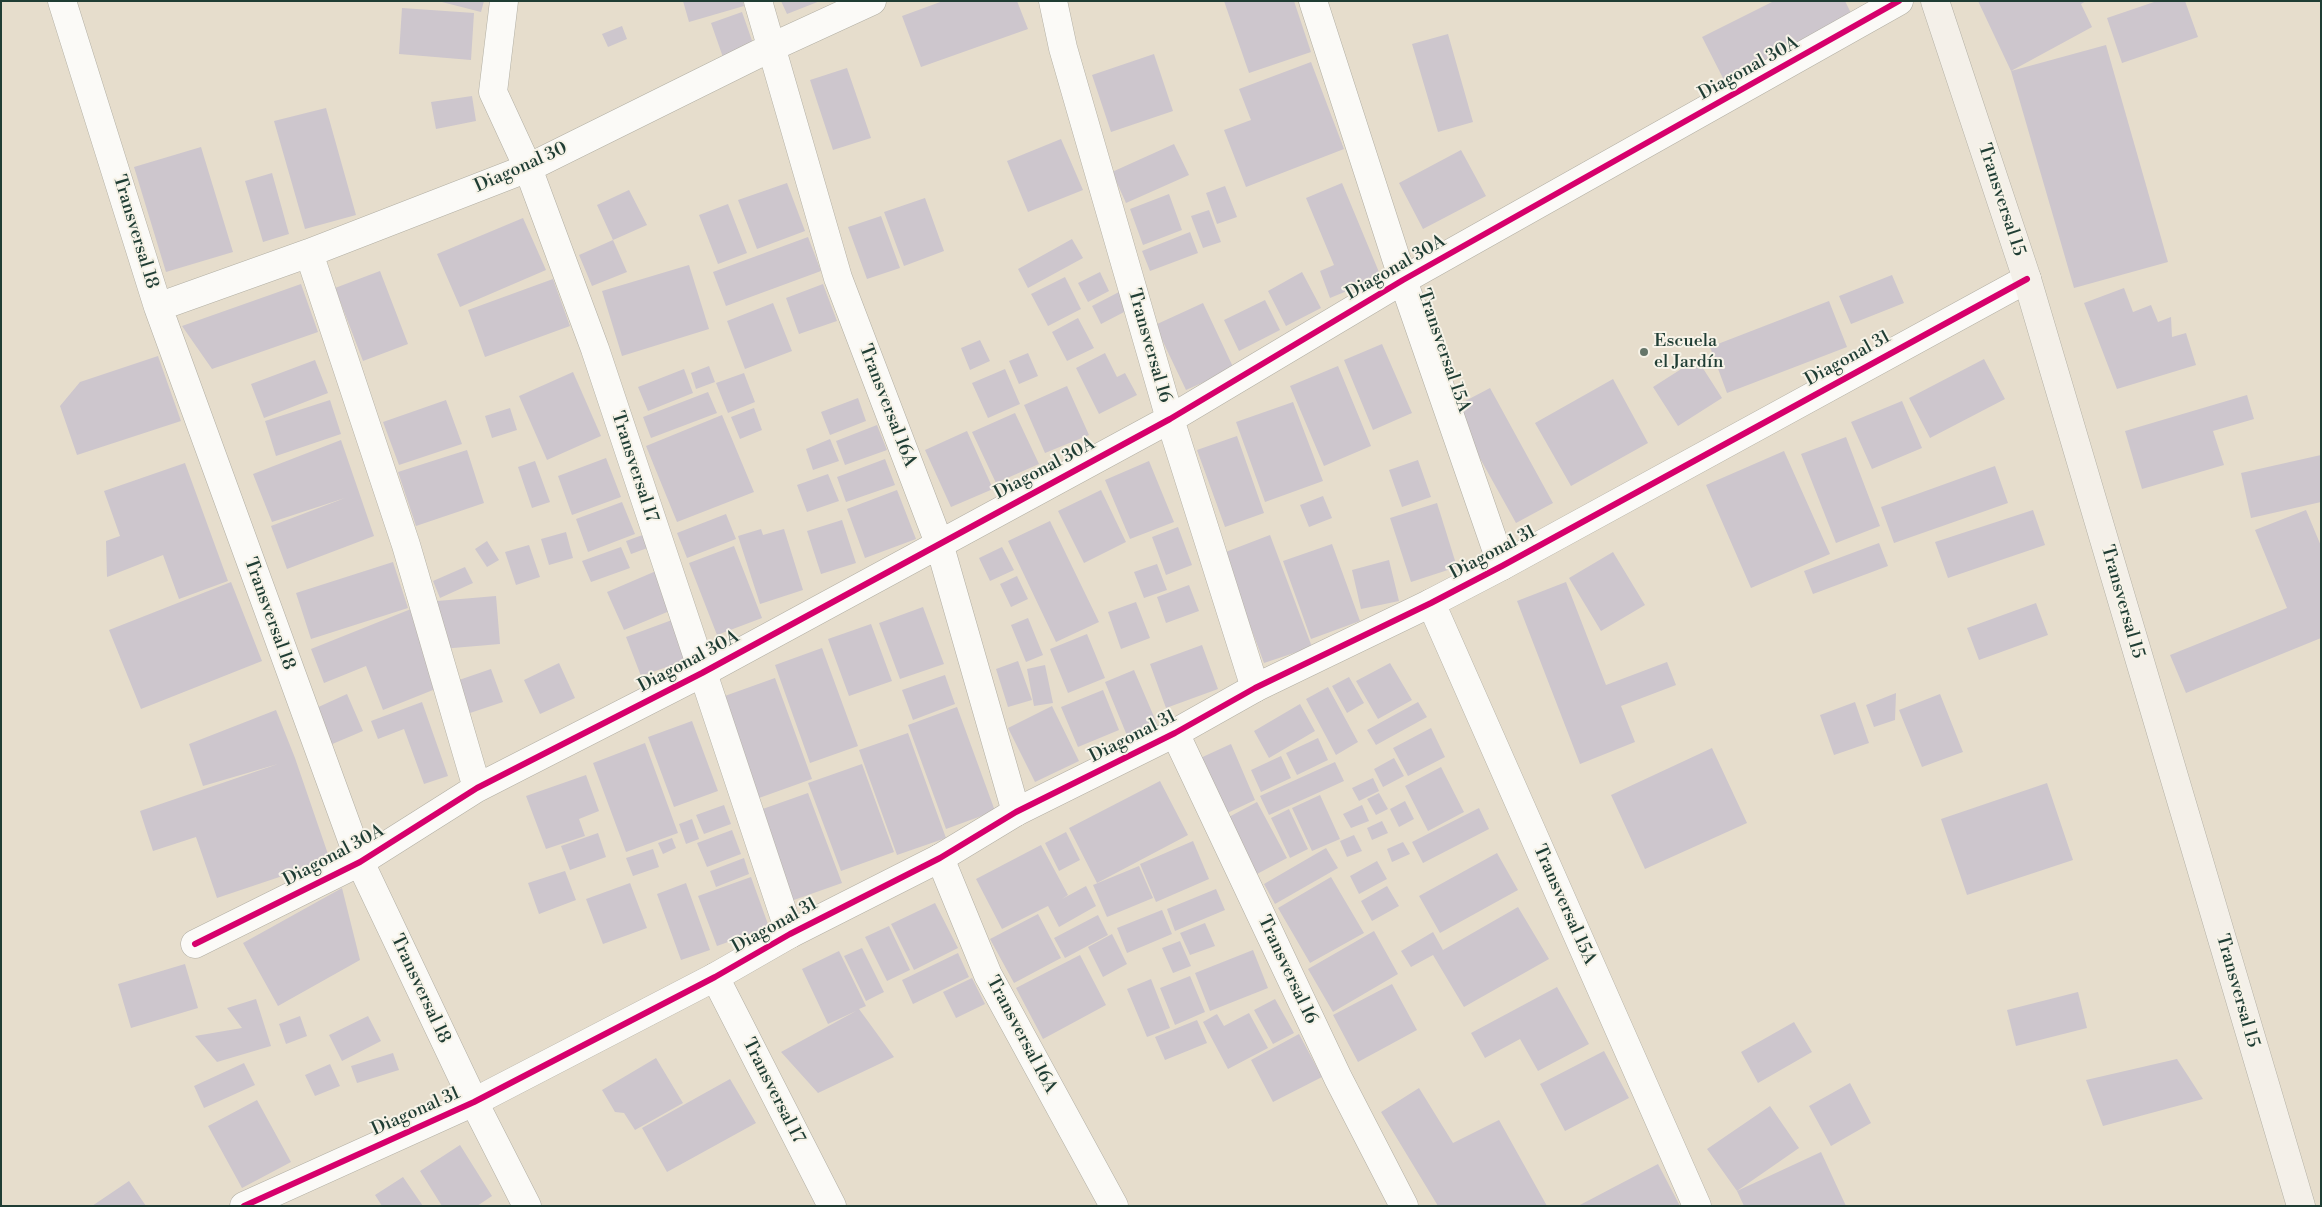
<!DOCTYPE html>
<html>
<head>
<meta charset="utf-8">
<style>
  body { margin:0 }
  #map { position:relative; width:2322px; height:1207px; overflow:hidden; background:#e6ddcc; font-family:"Libre Bodoni",serif }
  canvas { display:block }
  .frame { position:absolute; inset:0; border:2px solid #1f3d34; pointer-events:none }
</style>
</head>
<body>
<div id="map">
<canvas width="2322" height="1207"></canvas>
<div class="frame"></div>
</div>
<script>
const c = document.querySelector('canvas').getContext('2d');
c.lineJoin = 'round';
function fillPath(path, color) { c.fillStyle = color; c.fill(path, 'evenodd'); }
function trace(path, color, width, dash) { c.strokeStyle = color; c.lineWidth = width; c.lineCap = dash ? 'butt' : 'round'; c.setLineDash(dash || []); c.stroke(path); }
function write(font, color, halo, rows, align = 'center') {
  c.font = font + ' "Libre Bodoni",serif'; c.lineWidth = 4; c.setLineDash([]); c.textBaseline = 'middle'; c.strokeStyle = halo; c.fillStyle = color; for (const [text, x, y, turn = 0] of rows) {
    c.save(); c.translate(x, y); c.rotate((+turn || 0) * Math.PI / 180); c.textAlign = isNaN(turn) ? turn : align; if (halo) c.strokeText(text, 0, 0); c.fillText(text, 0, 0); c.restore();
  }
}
const building = new Path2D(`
  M438 1H484L481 12Z
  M683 1H743L744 6 689 22Z
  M781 1H820L787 14Z
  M943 1H1017L1028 29 921 67 902 16Z
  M1224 1H1294L1311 52 1249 73Z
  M1774 1H1845L1853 17 1725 82 1702 37Z
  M1978 1H2086L2081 4 2092 27 2011 71Z
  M2157 1H2185L2198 37 2122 63 2107 18Z
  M402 8 474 13 471 60 399 54Z
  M742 12 756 52 725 63 711 23Z
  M622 26 627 39 608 47 602 34Z
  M1448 34 1473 122 1438 132 1412 44Z
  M2106 45 2168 262 2074 288 2011 71Z
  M1154 54 1173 111 1111 132 1092 75Z
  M1311 62 1344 149 1246 187 1224 130 1251 120 1239 89Z
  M847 68 871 138 833 150 810 80Z
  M472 96 476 121 436 129 431 102Z
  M326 108 356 215 305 229 274 121Z
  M1061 139 1083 190 1028 212 1007 161Z
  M1174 144 1189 175 1126 203 1112 172Z
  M201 147 233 252 166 272 134 167Z
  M1461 150 1486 196 1423 229 1399 183Z
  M272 173 289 234 263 242 245 181Z
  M787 183 805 231 757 249 738 200Z
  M1342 183 1381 277 1330 298 1320 271 1334 265 1306 198Z
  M1225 186 1237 217 1217 224 1206 193Z
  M629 190 647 225 613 240 627 272 592 286 579 255 613 240 597 205Z
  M1169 194 1182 230 1143 245 1130 209Z
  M925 198 944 251 904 266 884 212Z
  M728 204 747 253 718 264 699 215Z
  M1209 210 1221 242 1203 248 1191 216Z
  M881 216 900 268 867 279 848 227Z
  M523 218 546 270 460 307 437 254Z
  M1190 232 1198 253 1150 271 1142 251Z
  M808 237 821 271 726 306 713 272Z
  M1072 239 1083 258 1028 288 1018 269Z
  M689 265 709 329 622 356 602 291Z
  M380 271 408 344 363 361 335 288Z
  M1100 272 1109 291 1088 302 1078 283Z
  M1302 272 1321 308 1286 326 1268 291Z
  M1892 275 1904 303 1851 324 1839 296Z
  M1065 277 1081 309 1048 326 1031 294Z
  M553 279 570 326 485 357 468 310Z
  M301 284 318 332 212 369 182 326Z
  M823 284 837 321 799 334 786 298Z
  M2124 288 2133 312 2151 305 2158 322 2171 317 2172 337 2186 333 2196 365 2117 389 2084 303Z
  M1119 292 1128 310 1101 324 1092 306Z
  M1265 300 1280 330 1239 351 1224 320Z
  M1829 301 1847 347 1727 393 1710 347Z
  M773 303 792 351 745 369 727 321Z
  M1203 303 1234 369 1186 390 1155 325Z
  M1078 318 1094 348 1067 361 1052 332Z
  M980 340 990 361 970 370 961 348Z
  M1382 344 1412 413 1373 430 1344 360Z
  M1028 353 1038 376 1019 384 1009 361Z
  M1105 353 1117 377 1125 373 1137 395 1099 414 1076 368Z
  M158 356 181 421 77 455 60 406 80 382Z
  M1697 359 1722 398 1678 426 1653 387Z
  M1984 359 2005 399 1930 438 1909 398Z
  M315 360 328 393 264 418 251 384Z
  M709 366 715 382 696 389 691 373Z
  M1338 366 1371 446 1324 466 1290 386Z
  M684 369 693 393 648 411 638 387Z
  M1005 369 1020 404 988 418 972 383Z
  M573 372 601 436 547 460 519 396Z
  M744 373 755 402 728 413 716 383Z
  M1613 379 1648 443 1571 486 1535 423Z
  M1067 386 1089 435 1045 453 1024 405Z
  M1490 388 1553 503 1516 523 1452 408Z
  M708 392 717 413 651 438 643 417Z
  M2247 395 2254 419 2213 431 2224 465 2142 489 2125 431Z
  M858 398 866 421 830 435 821 412Z
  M330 400 341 434 276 456 265 421Z
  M446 400 462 444 399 465 383 422Z
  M1902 401 1922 448 1872 469 1851 422Z
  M1293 402 1323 481 1265 502 1236 422Z
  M510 408 517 430 492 438 485 416Z
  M754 408 762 430 740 439 731 417Z
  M1015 413 1039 464 996 483 972 432Z
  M722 415 754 492 677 522 646 446Z
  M877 425 887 450 845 465 836 441Z
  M967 431 993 489 951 507 925 450Z
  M1237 436 1264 513 1225 527 1197 450Z
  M1846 437 1880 526 1836 543 1801 454Z
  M830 439 839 461 813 470 806 449Z
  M341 440 374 536 287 569 271 526 345 498 272 522 253 474Z
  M467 450 484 503 416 526 398 472Z
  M1784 451 1830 554 1751 588 1706 485Z
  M2321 455V502L2251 518 2241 473Z
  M606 458 621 497 572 515 558 476Z
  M885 459 895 485 846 502 837 477Z
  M1418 460 1431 497 1402 507 1389 470Z
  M535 461 550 502 532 508 518 467Z
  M1149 461 1174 522 1130 539 1105 480Z
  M185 463 228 581 179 599 163 555 107 577 106 541 120 536 104 491Z
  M1995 466 2008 503 1894 543 1881 507Z
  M828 474 839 501 807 512 797 485Z
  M897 490 916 539 865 558 847 509Z
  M1101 490 1126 542 1084 563 1058 511Z
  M1323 496 1332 518 1309 527 1300 505Z
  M622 502 635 534 588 552 576 519Z
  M1437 503 1457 567 1411 582 1390 518Z
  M2033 510 2045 545 1948 578 1935 542Z
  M2306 510 2321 546V638L2186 693 2170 655 2287 608 2255 530Z
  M726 514 736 539 687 558 677 533Z
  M842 520 856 563 821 574 807 531Z
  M1050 521 1099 622 1056 642 1008 541Z
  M1178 527 1192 565 1166 575 1152 537Z
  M761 529 763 535 784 529 803 590 760 604 738 536Z
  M566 532 573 558 549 565 541 539Z
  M648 533 653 546 631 554 626 541Z
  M1270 535 1312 647 1264 663 1223 553Z
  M487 541 499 560 487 567 475 549Z
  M1879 543 1888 566 1813 594 1804 571Z
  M1332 544 1360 621 1311 639 1283 561Z
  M529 545 540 577 516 585 505 552Z
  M734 546 762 618 717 635 689 563Z
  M621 547 630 568 591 582 582 561Z
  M1002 547 1014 570 990 581 979 558Z
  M1613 552 1645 605 1601 631 1569 578Z
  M1389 560 1399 601 1361 609 1352 570Z
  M393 562 408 608 311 639 296 593Z
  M1157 564 1167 590 1144 598 1134 572Z
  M465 567 473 583 440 598 433 581Z
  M656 571 672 610 624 630 607 592Z
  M1017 576 1028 599 1011 607 1000 584Z
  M231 582 262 661 141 709 109 630Z
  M1566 582 1606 685 1667 662 1676 685 1621 706 1635 742 1580 764 1517 601Z
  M1189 585 1199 611 1166 623 1157 597Z
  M496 596 500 644 441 649 437 601Z
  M1136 602 1150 638 1121 649 1108 612Z
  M2036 603 2048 635 1979 660 1967 628Z
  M923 607 944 664 900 679 879 623Z
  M411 609 443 686 383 710 366 666 324 683 311 649Z
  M1028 618 1043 655 1026 662 1011 625Z
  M672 620 687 660 641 676 626 637Z
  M871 624 892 681 849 696 828 639Z
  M1087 634 1105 678 1068 693 1050 649Z
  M1202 645 1218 689 1166 708 1150 664Z
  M822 648 858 746 810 763 775 665Z
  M1018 661 1032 700 1008 707 996 669Z
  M559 663 575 698 540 714 524 680Z
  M1390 663 1412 700 1378 719 1356 681Z
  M1045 665 1053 703 1034 706 1027 669Z
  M491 669 503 702 470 713 459 680Z
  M1134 670 1158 726 1128 738 1105 682Z
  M945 675 955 704 913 720 902 690Z
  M1349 677 1364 703 1347 713 1332 686Z
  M775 678 812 779 759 798 722 697Z
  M1328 687 1358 742 1336 755 1306 699Z
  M1103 690 1119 730 1078 747 1061 707Z
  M1896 693 1895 720 1874 727 1866 705Z
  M347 694 363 731 330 745 314 709Z
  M1940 694 1963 752 1922 767 1899 710Z
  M422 702 448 776 424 784 404 729 378 739 371 721Z
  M1418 702 1427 717 1376 745 1367 730Z
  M1855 702 1869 743 1834 755 1820 715Z
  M1300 704 1315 731 1269 758 1254 731Z
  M1052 706 1079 761 1035 782 1008 728Z
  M957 707 995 811 946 829 908 725Z
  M276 710 295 758 330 860 217 898 196 837 153 851 140 811 278 764 203 786 189 744Z
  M692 721 718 791 674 807 648 737Z
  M1431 728 1445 757 1408 776 1393 748Z
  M908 733 946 838 897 855 859 750Z
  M1318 738 1328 760 1297 775 1286 753Z
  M645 743 678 833 626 852 593 763Z
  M1231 744 1255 800 1221 816 1196 760Z
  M1712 748 1747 823 1645 869 1611 795Z
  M1281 756 1291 778 1261 792 1251 770Z
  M1394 758 1404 776 1383 787 1374 769Z
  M1335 762 1344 781 1269 815 1260 796Z
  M862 764 894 852 841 871 808 783Z
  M1441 767 1464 812 1428 831 1405 786Z
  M586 775 599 811 579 819 585 836 546 849 526 796Z
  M1373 778 1379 791 1359 801 1352 788Z
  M1160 781 1188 835 1097 883 1069 828Z
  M2047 783 2073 860 1967 895 1941 819Z
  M808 793 842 883 791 901 757 811Z
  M1379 793 1388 809 1376 815 1367 799Z
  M1320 795 1340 839 1312 851 1292 808Z
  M1405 801 1414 819 1399 827 1390 809Z
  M1257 802 1287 858 1257 874 1227 818Z
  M724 805 731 824 704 834 696 815Z
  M1362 805 1369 821 1351 828 1343 814Z
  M1479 808 1489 829 1423 863 1412 842Z
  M1289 809 1308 849 1290 858 1271 818Z
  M692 819 699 839 686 844 679 824Z
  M1382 821 1388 833 1372 840 1367 828Z
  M732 830 741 854 707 867 697 843Z
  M1066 832 1080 860 1059 871 1045 843Z
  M598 833 606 857 570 870 561 846Z
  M1354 835 1362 851 1347 857 1340 841Z
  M672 838 676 848 663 854 658 843Z
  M1193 841 1209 879 1156 902 1140 864Z
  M1403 842 1410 854 1392 862 1387 849Z
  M1041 845 1068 895 1062 899 1086 886 1096 906 1059 927 1048 906 1002 929 976 879Z
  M1326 848 1338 868 1275 904 1264 884Z
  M653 849 659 867 633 876 626 858Z
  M1497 853 1518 890 1440 933 1419 896Z
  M744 858 749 874 716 887 710 871Z
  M1377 861 1387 879 1359 894 1350 876Z
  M1139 866 1153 898 1107 917 1093 885Z
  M565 871 576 900 539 914 528 883Z
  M751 877 769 927 717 946 698 896Z
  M1331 877 1364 933 1310 963 1278 908Z
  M630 883 647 928 603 944 586 899Z
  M686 883 710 950 681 960 657 894Z
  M1387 886 1399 906 1372 921 1361 901Z
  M342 888 360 960 278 1006 243 943Z
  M1216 889 1225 910 1175 931 1167 909Z
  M935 903 958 948 914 970 891 924Z
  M1518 907 1549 959 1464 1007 1433 955 1411 967 1401 951 1433 932 1443 950Z
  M1162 910 1172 934 1127 953 1117 928Z
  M1038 914 1061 958 1014 983 990 939Z
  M1098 915 1108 935 1065 958 1054 938Z
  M1205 923 1215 946 1190 955 1180 933Z
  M889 926 910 970 887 981 865 937Z
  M1374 931 1398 974 1333 1012 1308 969Z
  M1112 934 1127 964 1103 977 1088 947Z
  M1180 941 1191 966 1173 973 1162 948Z
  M862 948 884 992 866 1001 844 956Z
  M1253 950 1268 988 1210 1011 1195 973Z
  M839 951 866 1006 859 1009 894 1057 818 1093 781 1052 856 1011 828 1024 802 969Z
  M958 953 969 977 913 1004 902 980Z
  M1080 955 1106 1005 1043 1039 1016 988Z
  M185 964 198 1008 131 1028 118 984Z
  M1190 976 1205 1012 1175 1025 1160 988Z
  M972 978 985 1004 956 1018 943 992Z
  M1151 979 1170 1028 1147 1037 1127 989Z
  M1392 984 1417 1030 1358 1062 1333 1015Z
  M1557 987 1589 1044 1538 1071 1520 1039 1485 1058 1471 1033Z
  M2078 992 2087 1028 2016 1046 2007 1010Z
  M256 999 271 1046 217 1062 195 1036 242 1028 227 1008Z
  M1275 999 1294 1033 1273 1044 1254 1010Z
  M1249 1013 1268 1048 1228 1069 1203 1022 1217 1014 1224 1026Z
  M300 1016 307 1036 286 1044 279 1024Z
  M368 1016 381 1041 342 1061 329 1035Z
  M1197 1020 1207 1043 1165 1060 1155 1037Z
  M1794 1022 1812 1052 1758 1083 1741 1052Z
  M1299 1034 1322 1077 1273 1102 1251 1060Z
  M1604 1051 1629 1098 1565 1131 1540 1084Z
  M393 1053 399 1070 357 1083 351 1066Z
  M656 1058 683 1103 635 1130 624 1113 615 1112 602 1090Z
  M2177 1059 2203 1099 2103 1126 2086 1080Z
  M244 1063 255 1085 204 1108 194 1086Z
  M330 1064 340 1086 315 1096 305 1075Z
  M730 1079 756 1123 667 1172 642 1128Z
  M1850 1083 1871 1123 1831 1146 1809 1106Z
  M1419 1088 1453 1143 1499 1120 1547 1206H1438L1381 1112Z
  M257 1100 291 1162 242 1188 208 1126Z
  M1770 1106 1799 1148 1737 1191 1707 1149Z
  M460 1145 492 1196 477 1206H442L420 1171Z
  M1821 1152 1846 1206H1744L1737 1191Z
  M1658 1164 1680 1206H1578Z
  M403 1177 423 1206H382L375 1195Z
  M129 1181 146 1206H92Z`);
const minor = new Path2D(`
  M62 1 158 307 360 862 474 1102 527 1206
  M504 1 493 92 528 168 595 349 790 934
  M758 1 838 278 939 543 1016 812
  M1053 1 1063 48 1170 419 1255 688
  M1313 1 1403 280 1502 566
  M309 253 406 545 477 788
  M158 307 309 253 528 168 772 47 872 1
  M1431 603 1697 1206
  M1175 733 1338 1078 1404 1206
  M940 858 988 975 1114 1206
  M195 944 360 862 477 788 702 673 1170 419 1403 280 1899 1
  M715 977 832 1206`);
const tertiary = new Path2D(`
  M244 1206 474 1102 715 977 790 934 940 858 1016 812 1175 733 1255 688 1431 603 1502 566 2027 279`);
const secondary = new Path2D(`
  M1935 1 2027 279 2301 1206`);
const cycleway = new Path2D(`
  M195 944 360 862 477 788 702 673 1170 419 1403 280 1899 1
  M244 1206 474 1102 715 977 790 934 940 858 1016 812 1175 733 1255 688 1431 603 1502 566 2027 279`);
const markers = [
  [1644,352,5,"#657569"]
];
const streetNames = [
  ["Diagonal 30A",1749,69,-29],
  ["Diagonal 30",521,168,-24],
  ["Transversal 15",2001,200,72],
  ["Transversal 18",135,232,73],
  ["Diagonal 30A",1396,268,-30],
  ["Transversal 16",1149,346,74],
  ["Transversal 15A",1443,351,71],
  ["Diagonal 31",1848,359,-29],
  ["Transversal 16A",887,406,69],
  ["Transversal 17",634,467,72],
  ["Diagonal 30A",1045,469,-28],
  ["Diagonal 31",1493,553,-28],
  ["Transversal 15",2122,602,74],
  ["Transversal 18",269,614,70],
  ["Diagonal 30A",689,662,-28],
  ["Diagonal 31",1133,737,-27],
  ["Diagonal 30A",334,856,-28],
  ["Transversal 15A",1564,905,66],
  ["Diagonal 31",775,926,-29],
  ["Transversal 16",1287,970,65],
  ["Transversal 18",420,989,65],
  ["Transversal 15",2237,991,74],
  ["Transversal 16A",1021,1035,62],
  ["Transversal 17",773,1091,63],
  ["Diagonal 31",416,1112,-24]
];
const poiNames = [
  ["Escuela",1654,342],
  ["el Jardín",1654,363]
];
fillPath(building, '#cdc6cd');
trace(minor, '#b1aea3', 29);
trace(tertiary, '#b1aea3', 29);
trace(secondary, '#b1aea3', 29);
trace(minor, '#fbfaf7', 28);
trace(tertiary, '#fbfaf7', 28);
trace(secondary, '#f4f0e9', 28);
trace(cycleway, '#d6006c', 6);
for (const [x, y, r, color] of markers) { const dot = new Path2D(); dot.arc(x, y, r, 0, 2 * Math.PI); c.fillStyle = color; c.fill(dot); trace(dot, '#f7f3e8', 2); }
write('18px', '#1f3d34', '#f7f3e8', streetNames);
write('18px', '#1f3d34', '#f7f3e8', poiNames, 'left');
</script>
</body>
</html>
